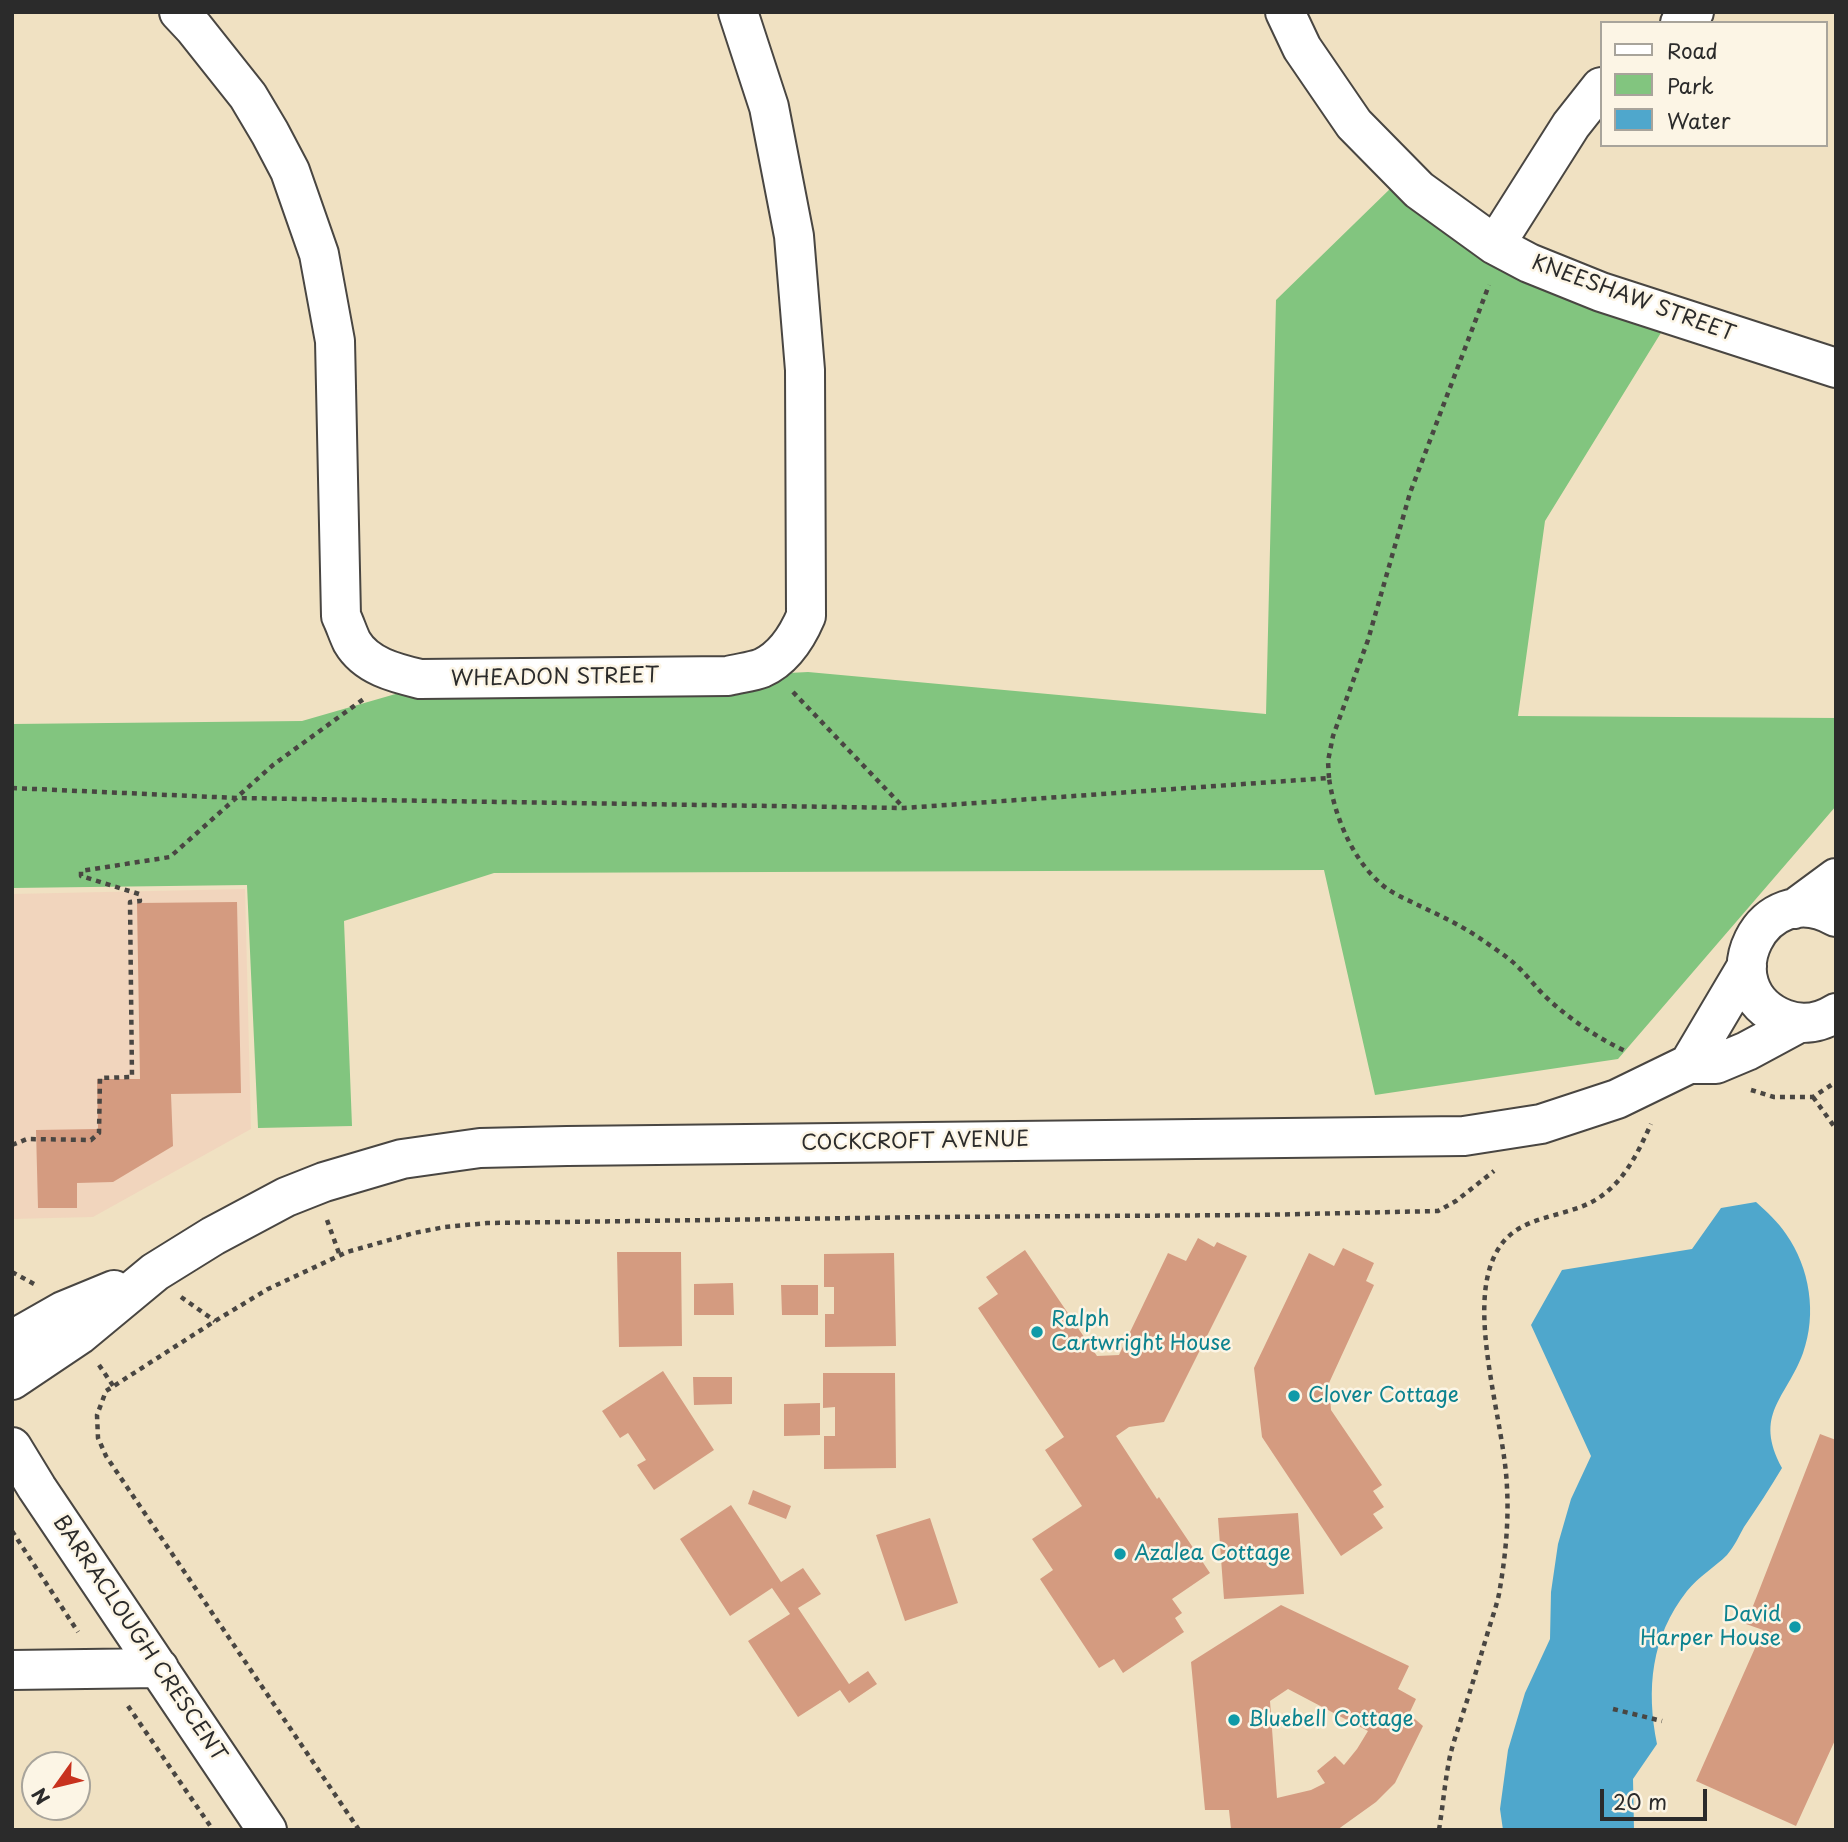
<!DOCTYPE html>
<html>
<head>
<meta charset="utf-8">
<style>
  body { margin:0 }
  #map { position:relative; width:1848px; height:1842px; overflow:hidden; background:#f0e1c2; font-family:"Playpen Sans",sans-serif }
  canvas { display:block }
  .frame { position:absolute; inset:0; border:14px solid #2b2b2b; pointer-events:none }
  .legend { position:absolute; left:1600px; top:21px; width:228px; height:126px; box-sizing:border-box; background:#fcf5e5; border:2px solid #a8a49b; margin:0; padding:9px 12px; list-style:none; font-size:21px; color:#2b2b2b }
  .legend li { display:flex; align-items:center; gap:14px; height:35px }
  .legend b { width:35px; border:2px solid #a8a49b }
  .north { position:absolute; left:21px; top:1751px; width:70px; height:70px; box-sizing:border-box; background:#fcf5e5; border:2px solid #a8a49b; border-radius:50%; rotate:236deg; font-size:19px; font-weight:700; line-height:28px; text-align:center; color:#2b2b2b }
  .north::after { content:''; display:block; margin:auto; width:24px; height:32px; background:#c8321e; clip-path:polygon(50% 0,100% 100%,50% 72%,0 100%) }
  .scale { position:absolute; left:1600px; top:1789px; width:107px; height:32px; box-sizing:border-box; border:4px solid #2b2b2b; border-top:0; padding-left:9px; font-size:21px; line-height:24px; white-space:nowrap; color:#2b2b2b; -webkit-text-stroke:5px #fcf5e5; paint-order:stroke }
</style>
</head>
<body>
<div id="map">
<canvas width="1848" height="1842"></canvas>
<div class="frame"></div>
<ul class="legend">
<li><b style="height:9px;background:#fff"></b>Road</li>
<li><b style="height:19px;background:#82c57f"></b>Park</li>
<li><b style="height:19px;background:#4fa7cc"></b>Water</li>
</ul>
<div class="north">N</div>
<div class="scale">20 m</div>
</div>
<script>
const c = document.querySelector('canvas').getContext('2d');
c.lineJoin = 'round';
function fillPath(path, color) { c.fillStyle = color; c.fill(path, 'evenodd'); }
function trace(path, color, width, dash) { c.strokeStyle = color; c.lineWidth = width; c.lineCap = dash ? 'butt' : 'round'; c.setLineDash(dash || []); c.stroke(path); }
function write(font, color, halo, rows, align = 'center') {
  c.font = font + ' "Playpen Sans",sans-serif'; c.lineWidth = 5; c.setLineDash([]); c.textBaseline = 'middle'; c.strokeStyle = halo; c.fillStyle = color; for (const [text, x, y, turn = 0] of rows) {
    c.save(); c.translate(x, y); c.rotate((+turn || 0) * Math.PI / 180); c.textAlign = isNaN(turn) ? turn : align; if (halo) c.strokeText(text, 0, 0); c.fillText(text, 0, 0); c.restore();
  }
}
const built = new Path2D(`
  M245 889 251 1129 93 1217 12 1219V894Z`);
const green = new Path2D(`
  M1393 186 1667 323 1545 521 1518 716 1836 718V806L1618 1059 1375 1095 1324 870 494 873 344 921 352 1126 258 1128 247 885 12 888V724L302 721 399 693 808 672 1266 714 1276 300Z`);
const water = new Path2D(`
  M1756 1202C1767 1212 1778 1222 1786 1234 1810 1268 1817 1314 1803 1353 1786 1399 1753 1414 1782 1468 1770 1488 1757 1508 1744 1527 1739 1536 1734 1547 1727 1555 1715 1567 1699 1576 1687 1591 1651 1637 1646 1689 1657 1744L1633 1779 1634 1830H1503L1500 1809 1508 1750 1525 1693 1550 1639 1551 1592 1558 1544 1571 1499 1591 1456 1531 1325 1562 1270 1692 1249 1721 1208Z`);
const building = new Path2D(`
  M237 902 241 1093 171 1094 173 1146 113 1182 77 1183V1208H38L36 1130 98 1129 97 1079H140L137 903Z
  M1198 1238 1214 1247 1217 1242 1247 1256 1164 1422 1129 1427 1116 1436 1157 1499 1159 1497 1210 1573 1172 1599 1182 1613 1175 1618 1184 1632 1123 1673 1114 1659 1099 1668 1040 1579 1053 1570 1032 1539 1082 1506 1045 1450 1064 1437 978 1308 998 1294 986 1277 1025 1250 1097 1356 1119 1355 1168 1253 1186 1261Z
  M1343 1248 1374 1263 1366 1281 1374 1285 1329 1383 1331 1410 1382 1485 1373 1491 1384 1507 1373 1514 1383 1528 1341 1556 1262 1437 1254 1368 1309 1253 1334 1266Z
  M617 1252H681L682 1346 619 1347Z
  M894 1253 896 1346 825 1347V1314H834V1287H824V1254Z
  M733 1283 734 1315H694V1284Z
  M781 1285H818V1315H782Z
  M663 1371 714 1450 654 1490 637 1465 646 1460 628 1433 620 1438 602 1411Z
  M823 1373H895L896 1468 824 1469V1436H835V1407L823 1408Z
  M693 1377H732V1404L694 1405Z
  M820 1403V1435L784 1436V1404Z
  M1820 1434 1836 1440V1738L1796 1826 1696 1781 1763 1630 1746 1624Z
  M753 1490 791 1506 786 1519 748 1504Z
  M731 1505 781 1582 803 1568 821 1594 798 1608 849 1684 868 1671 877 1684 849 1703 840 1690 798 1717 748 1641 790 1614 772 1588 730 1616 680 1539Z
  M1298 1513 1304 1594 1224 1599 1218 1518Z
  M930 1518 958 1603 905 1621 876 1535Z
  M1281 1605 1409 1666 1398 1689 1416 1699 1409 1714 1423 1726 1395 1783 1376 1802 1337 1830 1231 1829 1229 1810H1205L1191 1662ZM1288 1689 1368 1731 1357 1749 1344 1765 1335 1756 1317 1771 1325 1783 1311 1790 1277 1798 1270 1701Z`);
const path = new Path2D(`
  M793 692 903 807
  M1329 778 1328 761 1333 736 1368 640 1410 493 1489 285
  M12 788 237 798 904 808 1329 778C1334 814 1351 857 1379 882 1390 893 1406 899 1420 906 1441 916 1462 926 1481 939 1492 947 1505 955 1515 964 1527 975 1536 988 1548 999 1572 1021 1598 1038 1627 1052
  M1751 1090 1774 1097H1813L1836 1082
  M1813 1097 1836 1129
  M12 1145 27 1139 91 1140 99 1133 100 1078 132 1077 130 902 140 901 139 894 81 876V871L170 857 273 765 365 698
  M327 1220 340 1256
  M12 1272 36 1285
  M181 1297 215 1321
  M99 1365 114 1387
  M12 1531 78 1632
  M128 1706 213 1830
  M1613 1709 1662 1721
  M359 1830 106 1456 98 1438 97 1415 106 1391 215 1321 268 1289 347 1252 414 1233 445 1227 487 1223 932 1217 1257 1215 1438 1211 1456 1201 1494 1171
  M1439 1830C1443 1805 1445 1780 1450 1756 1453 1743 1458 1729 1462 1716 1471 1689 1479 1662 1487 1635 1491 1621 1496 1608 1499 1594 1505 1560 1509 1523 1507 1488 1505 1423 1465 1310 1496 1253 1517 1212 1567 1220 1600 1197 1626 1179 1638 1152 1651 1124`);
const minor = new Path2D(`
  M179 12 194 28 248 96 270 133 290 171 319 254 335 341 341 616C345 624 348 634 352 642 366 666 395 673 420 679L728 676C739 673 752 672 762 668 784 658 797 637 806 616L805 370 794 236 769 107 738 12
  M1285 12 1302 48 1354 124 1419 190 1495 245 1529 263 1601 292 1836 368
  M1680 23 1694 12
  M1495 245 1571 125 1601 87
  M1794 909 1836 878
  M1836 917C1762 874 1707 988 1784 1019 1802 1026 1820 1023 1836 1013
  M1689 1064 1747 966
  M12 1340 63 1311 114 1290
  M12 1380 79 1335 155 1272 213 1236 286 1197 324 1182 402 1159 480 1148 567 1146 1464 1136 1541 1124 1617 1099 1689 1064H1716L1747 1051 1799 1023
  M12 1447 37 1488 267 1830
  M12 1670 159 1668`);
const markers = [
  [1037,1332,7,"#0f9aa8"],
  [1294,1396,7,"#0f9aa8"],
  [1120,1554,7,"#0f9aa8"],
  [1795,1627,7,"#0f9aa8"],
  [1234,1720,7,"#0f9aa8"]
];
const streetNames = [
  ["KNEESHAW STREET",1633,299,20],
  ["WHEADON STREET",555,678,-1],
  ["COCKCROFT AVENUE",915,1142,-1],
  ["BARRACLOUGH CRESCENT",139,1639,56]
];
const cultureNames = [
  ["Ralph",1051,1320],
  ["Cartwright House",1051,1344],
  ["Clover Cottage",1308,1396],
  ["Azalea Cottage",1134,1554],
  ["David",1781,1615,"right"],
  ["Harper House",1781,1639,"right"],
  ["Bluebell Cottage",1248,1720]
];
fillPath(built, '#f1d5bd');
fillPath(green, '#82c57f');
fillPath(water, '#4fa7cc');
fillPath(building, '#d49b80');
trace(minor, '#494642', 42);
trace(path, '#494642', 4.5, [5, 5]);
trace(minor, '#fff', 38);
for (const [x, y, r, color] of markers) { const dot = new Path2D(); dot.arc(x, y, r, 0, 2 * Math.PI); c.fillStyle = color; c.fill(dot); trace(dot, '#fcf5e5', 2.5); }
write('21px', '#2b2b2b', '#fcf5e5', streetNames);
write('21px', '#0d838f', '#fcf5e5', cultureNames, 'left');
</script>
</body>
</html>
